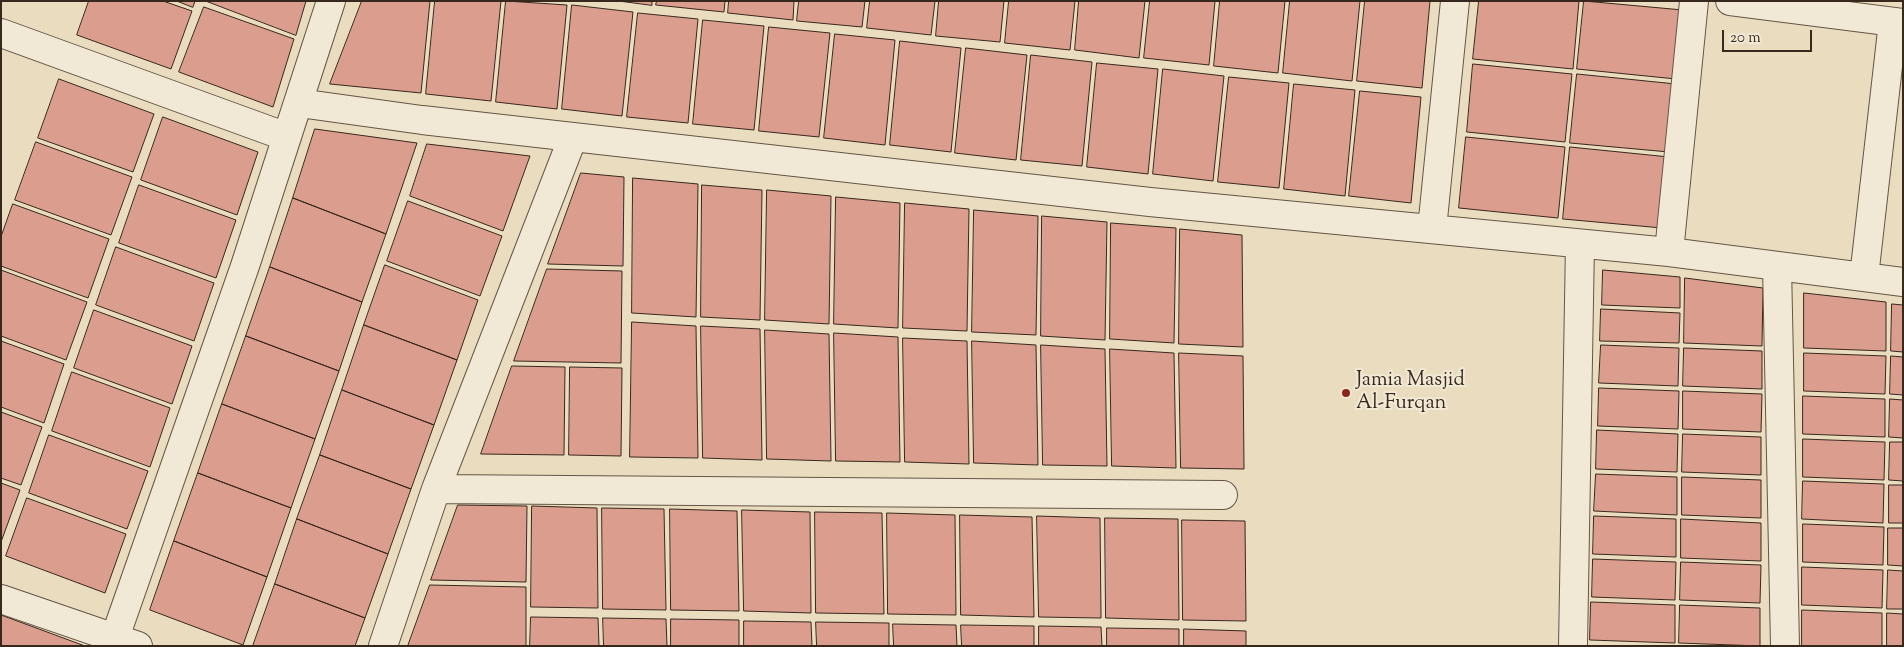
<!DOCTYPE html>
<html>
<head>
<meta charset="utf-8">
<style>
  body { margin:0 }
  #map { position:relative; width:1904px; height:647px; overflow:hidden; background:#eaddbf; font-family:"Sorts Mill Goudy",serif }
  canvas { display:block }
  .frame { position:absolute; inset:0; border:2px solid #37281d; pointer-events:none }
  .scale { position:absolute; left:1722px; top:30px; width:90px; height:22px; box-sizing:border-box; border:2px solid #37281d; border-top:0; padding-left:6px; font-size:15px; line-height:18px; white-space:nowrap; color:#37281d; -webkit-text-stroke:4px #f1e9d5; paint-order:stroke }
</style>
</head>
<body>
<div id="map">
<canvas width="1904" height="647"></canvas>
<div class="frame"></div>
<div class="scale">20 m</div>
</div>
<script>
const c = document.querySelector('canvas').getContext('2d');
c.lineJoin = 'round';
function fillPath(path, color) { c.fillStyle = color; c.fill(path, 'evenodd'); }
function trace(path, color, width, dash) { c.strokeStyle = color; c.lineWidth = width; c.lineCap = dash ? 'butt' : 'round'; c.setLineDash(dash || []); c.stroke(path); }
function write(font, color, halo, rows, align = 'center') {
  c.font = font + ' "Sorts Mill Goudy",serif'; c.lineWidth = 4; c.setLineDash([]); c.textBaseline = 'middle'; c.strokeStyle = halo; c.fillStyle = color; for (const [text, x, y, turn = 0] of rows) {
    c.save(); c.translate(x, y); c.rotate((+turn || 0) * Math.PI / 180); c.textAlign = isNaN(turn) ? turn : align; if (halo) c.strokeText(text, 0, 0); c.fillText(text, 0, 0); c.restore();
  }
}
const building = new Path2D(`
  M89 1H163L192 11 171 69 77 35Z
  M177 1H195L193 7Z
  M206 1H306L296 35Z
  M362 1H430L421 93 330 84Z
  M435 1H501L491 101 426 94Z
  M506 1 567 5 557 109 496 102Z
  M619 1H652V5Z
  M657 1H725L724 12 656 5Z
  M729 1H794L793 20 728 13Z
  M799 1H865L862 27 797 21Z
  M870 1H935L931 35 867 28Z
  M939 1H1004L1000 42 936 36Z
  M1009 1H1075L1070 50 1005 43Z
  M1079 1H1145L1139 58 1075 50Z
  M1150 1H1215L1209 65 1144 58Z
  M1220 1H1285L1278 73 1214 66Z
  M1290 1H1360L1352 81 1283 73Z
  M1365 1H1430L1422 88 1357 81Z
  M1479 1H1579L1573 69 1473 59Z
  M1584 1 1683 10 1676 79 1577 69Z
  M572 5 633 12 622 116 562 109Z
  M204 7 294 39 273 107 179 72Z
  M638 13 698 19 688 123 627 117Z
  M703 20 764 26 754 130 693 124Z
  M769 27 830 33 819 137 759 131Z
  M835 34 895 40 885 145 824 138Z
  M900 41 961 48 951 152 890 145Z
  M966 48 1027 55 1016 160 955 153Z
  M1031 55 1092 62 1082 166 1021 160Z
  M1097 63 1158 69 1148 174 1087 167Z
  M1473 64 1572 74 1565 142 1467 132Z
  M1163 69 1224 76 1213 181 1153 174Z
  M1577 74 1676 84 1669 152 1570 143Z
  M1229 77 1289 83 1279 188 1218 182Z
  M59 79 154 114 133 172 38 138Z
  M1294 84 1355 90 1345 196 1284 189Z
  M1360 91 1421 97 1411 203 1349 196Z
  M163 117 258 152 237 215 141 180Z
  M315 129 417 143 386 234 293 198Z
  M1466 137 1565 147 1558 218 1459 208Z
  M36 142 132 177 111 235 15 200Z
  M427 144 530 156 503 231 410 196Z
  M1570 147 1669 157 1662 228 1563 219Z
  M581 173 624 177 623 266 548 264Z
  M633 178 698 184 696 317 632 313Z
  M139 185 236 220 216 278 119 243Z
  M702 185 762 190 760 320 701 317Z
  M767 190 831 196 829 324 765 320Z
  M836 197 900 203 898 328 834 324Z
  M293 198 386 234 362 302 270 267Z
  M408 201 502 236 480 296 387 261Z
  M905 203 969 209 967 331 903 328Z
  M13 204 109 239 88 298 1 266V237Z
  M974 210 1038 216 1036 335 972 332Z
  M1042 216 1107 222 1105 340 1041 336Z
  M1111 223 1176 228 1174 343 1110 339Z
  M1180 229 1242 235 1243 347 1179 344Z
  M116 247 214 283 194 341 96 305Z
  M385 265 478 300 457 360 364 325Z
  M270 267 362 302 339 371 246 336Z
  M547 269 622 271 621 363 514 361Z
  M1 270 87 302 66 360 1 336Z
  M1603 270 1680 277V308L1602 305Z
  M1685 278 1763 288 1762 346 1684 343Z
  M1804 293 1886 302V351L1804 348Z
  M1892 304 1903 305V352L1891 351Z
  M1601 309 1680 313 1679 343 1600 341Z
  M94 310 192 346 172 404 74 368Z
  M632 322 696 326 698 458 630 457Z
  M364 325 457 360 434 425 342 390Z
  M701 326 760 329 762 460 703 458Z
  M765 330 829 334 831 461 767 459Z
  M834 333 898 337 900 462 836 461Z
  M246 336 339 371 315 439 222 404Z
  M903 338 967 341 969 464 905 462Z
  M1 341 64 364 44 423 1 407Z
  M972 341 1036 345 1038 465 974 463Z
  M1041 345 1105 349 1107 466 1043 465Z
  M1601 345 1679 348 1678 386 1599 383Z
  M1684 348 1762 351V389L1683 386Z
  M1110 349 1174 353 1176 468 1112 466Z
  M1179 353 1243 356 1244 469 1181 468Z
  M1804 353 1886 356 1885 394 1804 391Z
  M1891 356 1903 357V395L1890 394Z
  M512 366 565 367 564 455 481 454Z
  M570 367 622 368 621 456 569 455Z
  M72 372 170 408 150 467 52 431Z
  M1599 388 1679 391 1678 429 1598 426Z
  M342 390 434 425 411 489 320 455Z
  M1683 391 1762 394 1761 432 1683 429Z
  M1803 396 1885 399V437L1803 434Z
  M1890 399 1903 400V438L1889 437Z
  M222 404 315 439 291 508 198 473Z
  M1 412 42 427 21 485 1 478Z
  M1597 430 1678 434 1677 472 1596 469Z
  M1683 434 1761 437V475L1682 472Z
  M49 435 148 471 127 529 29 493Z
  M1803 439 1885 442 1884 480 1803 477Z
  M1890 442H1903V481L1889 480Z
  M320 455 411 489 388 554 297 519Z
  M198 473 291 508 267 577 174 541Z
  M1596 474 1677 477V515L1594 511Z
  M1682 477 1761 480V518L1682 515Z
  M1803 481 1884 484 1883 523 1802 519Z
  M1 483 20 490 1 542Z
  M1889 485H1903V523H1889Z
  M27 498 126 534 105 593 6 556Z
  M458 505 527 506 526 582 431 580Z
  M532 506 597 508 598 608 531 607Z
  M602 508 664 509 666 610 603 609Z
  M670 509 737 511 739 611 671 610Z
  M742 510 810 512 811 613 744 611Z
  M815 512 882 513 884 614 816 613Z
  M887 513 955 515 956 615 888 614Z
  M960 515 1032 517 1034 617 961 615Z
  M1037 516 1100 518 1101 618 1039 617Z
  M1594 516 1676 519V557L1593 554Z
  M1105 518 1178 519 1179 620 1106 618Z
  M297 519 388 554 365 618 275 584Z
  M1681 519 1761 523V561L1681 558Z
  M1182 520 1245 521 1246 621 1183 620Z
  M1803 524 1884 527 1883 565 1803 562Z
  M1888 528H1903V566L1888 565Z
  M174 541 267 577 243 645 150 610Z
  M1593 559 1676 562 1675 600 1592 597Z
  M1681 562 1761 565 1760 603 1680 600Z
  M1802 567 1883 570 1882 608 1802 605Z
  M1888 570 1903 571V609H1887Z
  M275 584 365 618 355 646H253Z
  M430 585 526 587V646H408Z
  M1591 602 1675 605V643L1590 640Z
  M1680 605 1760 608V646L1679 643Z
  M1802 610 1882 613V646H1802Z
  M1887 613 1903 614V646H1887Z
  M1 615 85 646H1Z
  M531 617 598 618 599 646H530Z
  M603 618 666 619 667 646H604Z
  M671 619 739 620V646H671Z
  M744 621 811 622 812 646H744Z
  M816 622 889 623V646H817Z
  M893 624 956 625 957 646H894Z
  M961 625 1034 626V646H962Z
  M1039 626 1101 627 1102 646H1039Z
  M1107 628 1179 629V646H1107Z
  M1184 629 1246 631V646H1184Z`);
const minor = new Path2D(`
  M1730 1 1903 23
  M1 33 287 137
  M299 103 422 120 1150 202 1669 252 1903 282
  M1432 229 1455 1
  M1669 252 1694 1
  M1777 266 1785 646
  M1864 277 1893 22
  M436 489 1223 495
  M1 599 138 646
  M112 646 245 266 331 1
  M383 646 436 489 573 137
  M1573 646 1580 244`);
const markers = [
  [1346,393,5,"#8f2418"]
];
const poiNames = [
  ["Jamia Masjid",1356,382],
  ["Al-Furqan",1356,405]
];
fillPath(building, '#db9d8d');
trace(building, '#37281d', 1);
trace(minor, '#645546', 30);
trace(minor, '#f1e9d5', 28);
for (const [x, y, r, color] of markers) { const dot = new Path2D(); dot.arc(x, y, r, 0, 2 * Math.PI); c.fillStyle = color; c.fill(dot); trace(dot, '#f1e9d5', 2); }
write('20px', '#37281d', '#f1e9d5', poiNames, 'left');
</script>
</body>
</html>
